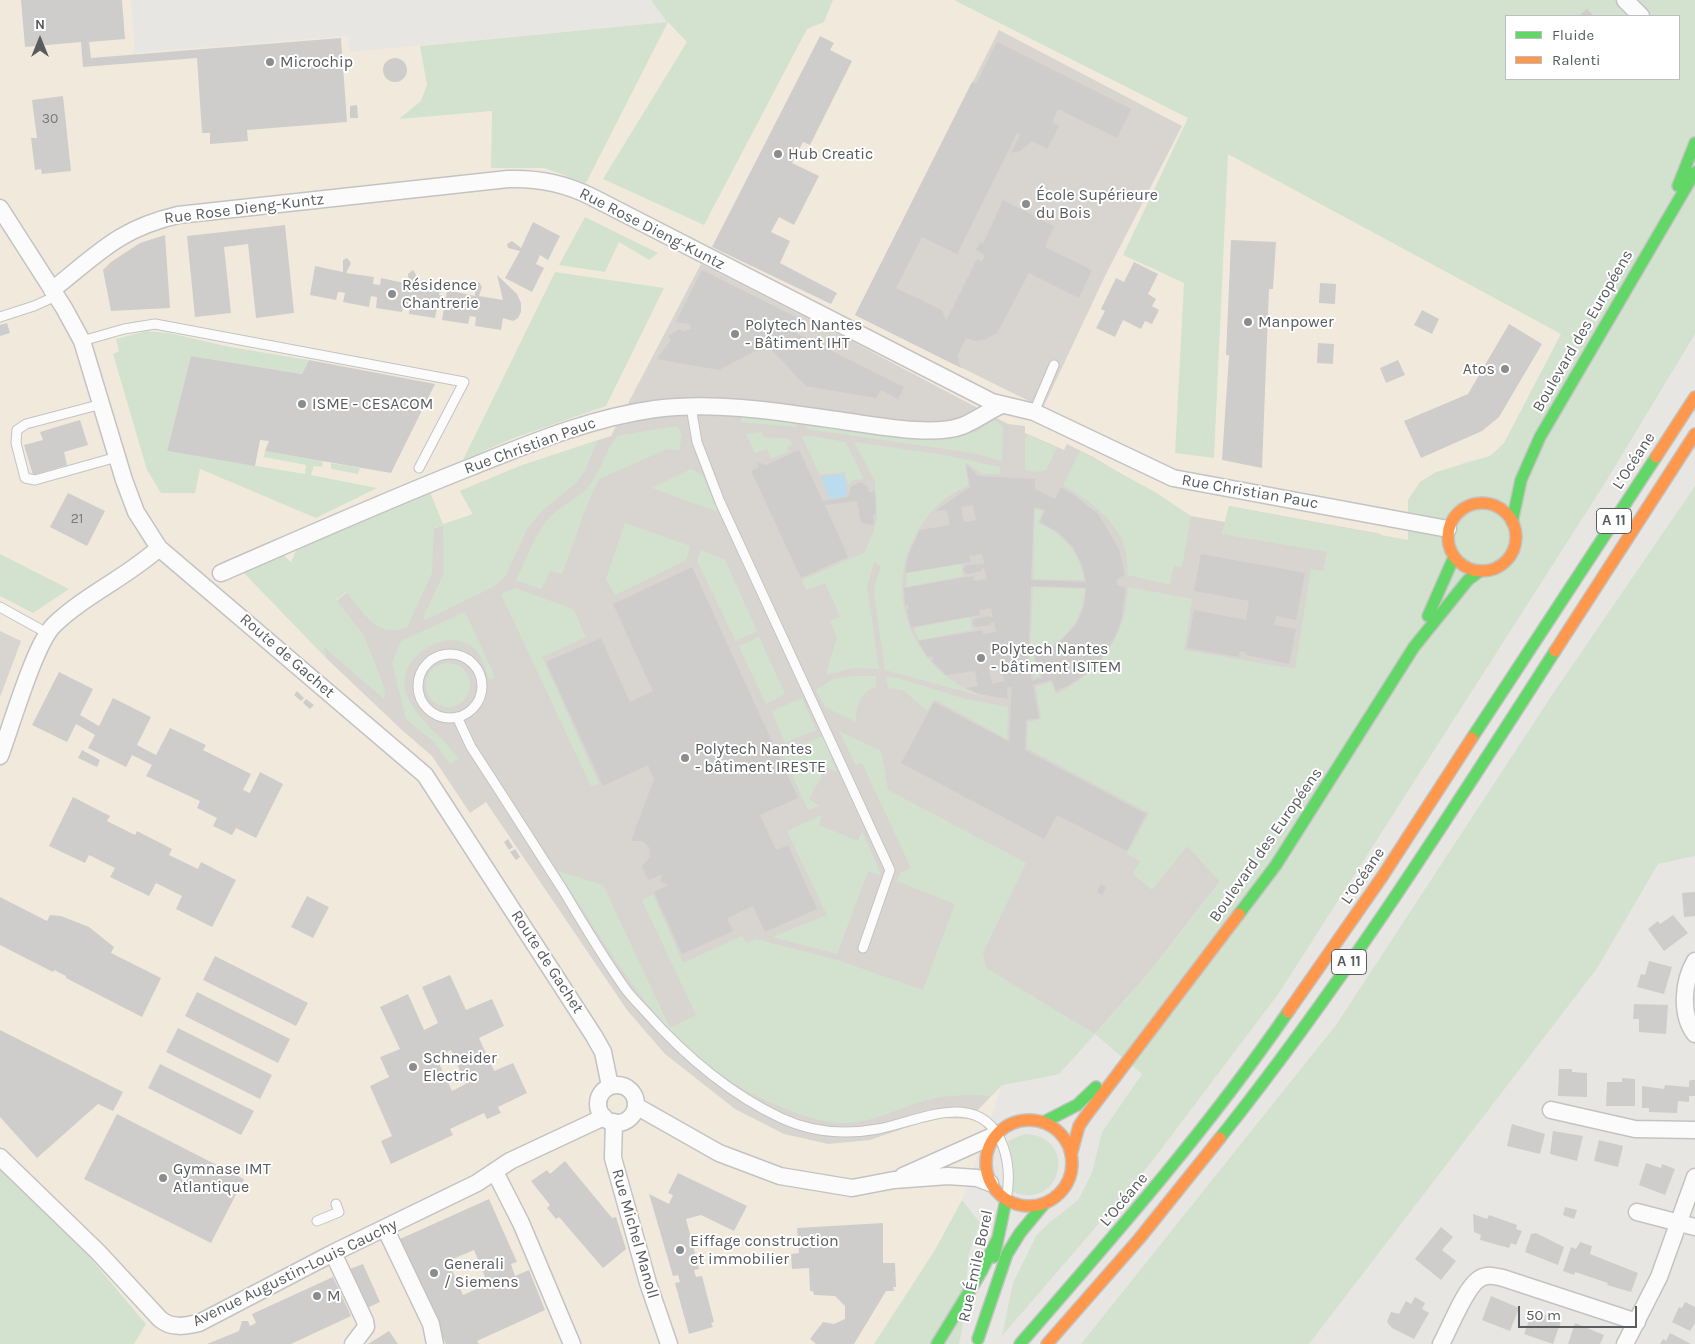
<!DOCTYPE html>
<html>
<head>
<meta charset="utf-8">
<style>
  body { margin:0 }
  #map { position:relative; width:1695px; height:1344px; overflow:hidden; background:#e8e6e2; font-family:Karla,sans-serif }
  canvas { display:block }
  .legend { position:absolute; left:1505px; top:15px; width:175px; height:65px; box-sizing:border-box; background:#fff; border:1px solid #bdbebf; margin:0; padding:6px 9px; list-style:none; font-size:15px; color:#595c5f }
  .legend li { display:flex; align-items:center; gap:10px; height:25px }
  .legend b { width:25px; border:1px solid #bdbebf }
  .north { position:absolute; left:15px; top:15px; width:50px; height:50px; -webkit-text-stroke:4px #fff; paint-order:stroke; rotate:0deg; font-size:14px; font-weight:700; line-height:20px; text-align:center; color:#595c5f }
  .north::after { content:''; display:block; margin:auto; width:18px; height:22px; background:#595c5f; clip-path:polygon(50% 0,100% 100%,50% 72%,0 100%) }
  .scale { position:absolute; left:1518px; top:1306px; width:119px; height:22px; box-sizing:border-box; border:2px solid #595c5f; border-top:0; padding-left:6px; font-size:15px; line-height:18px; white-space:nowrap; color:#595c5f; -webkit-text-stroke:4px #fff; paint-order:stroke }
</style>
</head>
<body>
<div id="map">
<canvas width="1695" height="1344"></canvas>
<ul class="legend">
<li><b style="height:6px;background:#63d668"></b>Fluide</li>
<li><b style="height:6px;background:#ff974d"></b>Ralenti</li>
</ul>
<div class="north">N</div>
<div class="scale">50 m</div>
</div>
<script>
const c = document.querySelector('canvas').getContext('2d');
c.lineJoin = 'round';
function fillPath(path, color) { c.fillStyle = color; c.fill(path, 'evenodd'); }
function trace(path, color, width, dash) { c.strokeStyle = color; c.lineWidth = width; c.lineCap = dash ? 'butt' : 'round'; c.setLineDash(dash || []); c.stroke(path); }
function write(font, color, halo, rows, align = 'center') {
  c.font = font + ' Karla,sans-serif'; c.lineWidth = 4; c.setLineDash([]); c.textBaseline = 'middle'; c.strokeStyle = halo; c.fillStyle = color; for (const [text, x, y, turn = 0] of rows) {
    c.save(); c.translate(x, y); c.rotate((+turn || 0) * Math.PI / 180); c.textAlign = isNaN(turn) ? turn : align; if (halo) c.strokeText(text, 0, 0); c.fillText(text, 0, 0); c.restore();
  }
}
const commercial = new Path2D(`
  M0 0H131L135 53 348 36 350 52 668 22 687 42 603 179 807 29 824 22 833 0H954L1184 115 1228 154 1561 333 1504 443 1490 456 1463 462 1408 500V540L1229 506 1225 522 1191 516 1093 457 1067 444 1065 450 1024 433 1025 426 1008 425 836 333 701 264 611 436 520 466 460 491 473 514 419 534 321 639 326 658 403 731 432 756 470 813 486 802 627 1010 665 1054 923 1122 943 1118 969 1119 1002 1085 962 1200 935 1250 874 1344H134L145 1324 0 1164V697L21 642 0 631Z`);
const education = new Path2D(`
  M999 30 1182 126 1105 276 1043 408 855 315Z
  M701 264 836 333 1008 424 1025 426V433L1064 450 1067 444 1093 457 1191 516 1225 522 1229 506 1381 534 1254 838 1148 974 1059 1074 1002 1085 969 1119 943 1118 923 1122 870 1140 828 1144 784 1134 735 1109 665 1054 627 1010 486 802 470 813 432 756 403 731 326 658 321 639 336 601 419 534 473 514 460 491 520 466 611 436Z
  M0 631 21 641 0 697Z`);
const green = new Path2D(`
  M651 0H833L824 22 807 29 704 225 603 179 687 42 668 22 586 183 544 168H491L492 111 399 119 421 101 427 85 420 46 667 22Z
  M954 0H1695V334L1605 483 1279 993 1150 1164 1002 1336 1013 1283 1036 1236 1049 1223 1078 1200 1092 1173 1102 1132 1142 1074 1095 1034 1059 1074 1002 1085 991 1096C966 1094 945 1095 920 1102 897 1109 873 1122 848 1123 823 1124 801 1115 779 1106 668 1061 620 966 558 871L603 885 670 1028 696 1015 642 900 653 895 683 963 742 936 747 943 756 939 837 960 923 990 955 904 897 881 900 873 911 868 862 763 856 765 839 731 881 751 888 790 1026 863 983 953 986 968 1095 1034 1148 974 1220 882 1187 846 1152 890 1133 874 1140 861 1127 854 1149 813 1027 748 1028 722 1041 719 1036 687 1051 682 1056 694C1100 673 1126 637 1128 587L1192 599 1184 650 1295 669 1311 569 1323 571 1327 552 1222 534 1229 506 1408 540V500L1420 482 1436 472 1490 456 1504 443 1561 334 1228 154 1214 458 1175 453 1184 283 1123 255 1188 118ZM1506 16H1679V79H1506Z
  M585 217 658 253 649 260 619 242 605 272 559 265Z
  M555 272 664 288 606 406 514 438 463 460Z
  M146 331 169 333 230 347 309 360 302 374 191 356 167 451 305 474 306 465 264 457 265 451 323 461 322 467 314 466 311 475 377 488 316 518 200 469 195 493H161L147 470 113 354 119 351 116 339Z
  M741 411 792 417 797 427 741 422Z
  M802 418 960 434 976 432 994 420 1003 426 1002 461 973 453 807 429Z
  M678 426 682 436 679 450 667 449 599 479 587 505 562 574 550 571 541 589 516 580C527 559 535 532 552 515 563 504 578 499 588 487 601 472 605 451 617 436Z
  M761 432 763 437 790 439 792 445 787 447 789 451 771 459 767 449 755 453 746 434Z
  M1028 435 1057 448 1046 470 1039 472 1025 470V439Z
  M811 436 845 442 864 479 853 480 848 485 845 472 820 475 802 437Z
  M598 440 584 472 576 483 544 509 527 529 505 577 493 587 425 620 423 618 444 573 443 525 434 528 432 573 407 627C378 640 363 612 346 592L336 600 363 634 385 689 384 699 323 646 326 658 243 572 283 555 291 562 297 548 430 492 443 524 473 514 460 491 520 466Z
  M854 442 938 454 1000 467V474H982L965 462 968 485C955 492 941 500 931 512 875 578 905 670 985 697L885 670 874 595 875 585 881 566 874 562 867 587 879 669 853 668 826 675 837 637 830 621 840 616 825 583 806 590 802 580 864 553 872 536 877 518 875 481Z
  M1080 451 1155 492 1191 516 1182 567 1174 566 1170 585 1128 575C1127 568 1127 560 1126 552 1120 523 1087 498 1063 486Z
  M331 463 360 468 358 474 331 469Z
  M691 469 702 475 718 512 652 488Z
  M1695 486V856L1658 864 1598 967 1309 1344H1081L1336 1025 1552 695Z
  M1035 509 1043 511 1038 523C1063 533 1080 553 1084 580L1033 579Z
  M625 523 690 546 686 560 615 595 606 579Z
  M701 550 725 560 757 631 736 641 697 561Z
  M0 554 69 589 33 613 0 596Z
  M961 564 963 576 906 587 907 573Z
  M1033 587 1085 589C1083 623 1062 644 1033 656L1040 676 1034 678 1030 658Z
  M515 588 573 609 586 637 542 657 599 784 591 786 501 594Z
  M465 612 495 677 489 680C486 670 483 659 477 651 451 621 387 659 409 700 420 722 444 739 459 758L450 764 433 741 406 719 392 663 401 641Z
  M970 617 972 630 919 640 914 628Z
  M759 637 785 694 766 704 739 646Z
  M426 685a22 22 0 1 1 44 0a22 22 0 1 1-44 0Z
  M853 676H876V687C859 693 856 705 856 722L825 707 816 690 833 679Z
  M886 677 898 678 965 699 1008 707 1007 739 934 699 927 711 903 690 888 688Z
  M802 698 816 730 785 743 772 711Z
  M823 736 837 772 827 767 809 799 819 806 808 810 782 753Z
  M822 815 819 825 858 841 862 831 880 872 879 875 868 871 837 954 773 937 827 915 787 831Z
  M1024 1134C1080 1135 1062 1214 1011 1191 1013 1173 1013 1158 1008 1141Z
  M0 1164 64 1227 146 1324 134 1344H0Z
  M962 1200 980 1223 969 1254 962 1330 959 1344H874L935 1250Z`);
const water = new Path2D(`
  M844 474 847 496 830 499 821 477Z`);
const building = new Path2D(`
  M21 0H122L125 39 89 42 91 58 341 38 347 122 247 130 248 141 210 144V133H202L197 58 83 67 81 42 25 47Z
  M1587 9 1594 16H1579Z
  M820 36 834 43 830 50 852 61 810 145 803 142 792 163 819 176 794 225 779 217 771 232 790 241 780 263 837 293 831 304 712 247Z
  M997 42 1131 109 1117 138 1058 109 1052 122 1059 126 1047 149 1032 141 1020 151 1011 153 1020 135 1017 133 957 254 922 237 896 288 942 310 946 321 977 259 982 262 985 255 976 250 980 243 983 244 1003 200 1054 226 1045 247 1092 270 1079 298 1029 273 997 333 986 339 975 341 966 338 957 356 961 368 855 315 972 82 976 84Z
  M383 70a12 12 0 1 1 24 0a12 12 0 1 1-24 0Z
  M63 96 71 171 42 174 41 169 35 170 31 138H37L32 100Z
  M357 105 358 118H350V106Z
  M533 222 560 236 548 260 540 255 536 264 544 268 532 292 505 278 520 251 508 248 507 244 512 241 521 248Z
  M285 225 294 313 256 318 248 244 224 247 231 313 195 317 187 236Z
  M165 235 170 308 111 311 103 270 111 262 140 243Z
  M1231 240 1276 242 1273 289H1269L1262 468 1222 460 1229 355H1226Z
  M347 258 351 263 346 273 374 277 373 284 380 285 381 278 409 284 408 274 413 270 416 275 412 285 440 289 439 295 446 297 447 290 475 296V284L479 282 482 287 479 296 503 300 497 275 517 294 521 303V312L518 318 513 321 503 318 501 330 475 326 476 317 470 316 468 324 442 320 444 309 437 308 435 318 409 314 410 305 404 303 402 312 376 308 377 297 371 296 369 307 343 302 345 293 341 292H338L336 300 310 295 315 266 343 272V260Z
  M1134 262 1158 274 1148 294 1156 299 1152 306 1159 310 1152 324 1145 321 1141 329 1123 320 1115 337 1096 328 1105 311 1101 309 1116 278 1124 282Z
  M702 270 802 320 786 328 904 387 898 399 881 390 876 398 806 386 767 345 719 370 657 359 671 340 668 336 680 329 682 332 691 329 690 324 676 322Z
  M1320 283 1336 284 1335 304 1319 303Z
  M1422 310 1439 319 1432 334 1414 325Z
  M7 323 10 333 0 336V325Z
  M1509 324 1542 344 1499 417 1482 431 1421 458 1404 421 1468 394Z
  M1318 343 1334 344 1333 364 1317 363Z
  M191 356 302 374 309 360 435 384 391 473 265 451 269 441 260 440 255 466 167 451Z
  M1398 360 1405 375 1386 383 1380 368Z
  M80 420 88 445 64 452 67 465 33 475 24 445 43 440 40 432Z
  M799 450 823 501 848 497 851 486 861 482 868 487 869 492 875 491 876 508 875 515H873L874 525 861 523 857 501 825 505 848 557 801 578 751 471 759 467 757 462 766 465Z
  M966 464 978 476 1035 479V489L1055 499 1061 487 1074 495 1098 514 1119 549 1125 575 1117 579V585L1126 588 1121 621 1115 637 1098 663 1088 673 1067 686 1056 691 1052 680 1033 685 1039 718 1026 720 1025 750 1146 814 1127 851 1057 815 1044 839 901 763 934 702 1009 742 1012 687 1007 688 1008 699 979 694 966 688 978 686 975 671 946 675 931 660H934L931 656 928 657 918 641 983 630V634L996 632 994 622 990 623 991 625 976 627 972 623 975 619 989 616 993 618 991 608 979 610 980 615 911 627 906 609H909L908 605H905L904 588 973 576 974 581 986 579 984 568 981 569 982 571 967 574 963 570 966 565 984 564 982 554 969 556 971 562 905 573 909 553 920 530 950 525 947 510 935 511 970 487ZM973 505 976 520 964 522 961 507ZM1034 507 1045 510 1040 522 1059 533 1073 547 1082 565 1086 582 1031 580ZM1031 586 1086 588 1084 606 1076 625 1056 646 1034 657 1042 678 1032 681 1028 659ZM1001 666 1004 681 992 684 989 668Z
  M68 493 105 511 87 546 50 527Z
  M1201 554 1305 573 1296 620 1276 616 1274 625 1296 629 1289 664 1246 655V652L1240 651 1239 657 1187 648 1194 610 1246 620 1249 601 1194 591Z
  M692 567 798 798 760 815 776 850 788 845 817 909 765 932 753 906 727 918 733 931 682 954 654 892 668 885 660 882 663 874 648 880 642 866 650 857 649 847 642 841H631L654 779 648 765 603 786 546 662 601 638 630 702 653 691 613 604Z
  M59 672 93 689 80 715 99 726 113 698 151 717 137 745 156 755 170 728 206 745 203 750 251 774 243 790 250 793 260 772 283 784 256 838 236 828 232 835 213 826 217 818 197 808 200 801 146 776 152 765 132 755 126 767 88 748 95 735 76 724 67 742 32 725Z
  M297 691 304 698 301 701 294 695Z
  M306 699 314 705 310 709 303 703Z
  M82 750 100 760 97 767 78 758Z
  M73 797 110 816 107 821 135 835 137 831 172 849 169 855 198 869 201 862 236 880 212 927 176 909 182 896 156 883 149 896 110 877 115 868 89 855 85 863 49 846Z
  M508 839 513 847 509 850 504 842Z
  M515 849 520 857 516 860 510 852Z
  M1101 884 1106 887 1102 895 1097 892Z
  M1695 892V916L1684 917 1682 893Z
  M307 896 329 907 313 938 291 927Z
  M0 897 47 921 50 915 61 916 89 927 114 947 111 953 161 978 142 1017 66 978V976L54 970 53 972 0 945Z
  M1673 915 1688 933 1664 951 1648 929 1658 921 1660 924Z
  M215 956 308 1003 296 1026 203 980Z
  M1649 961 1672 967 1664 994 1637 987 1641 974 1645 975Z
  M450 975 466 1010 492 999 504 1026 479 1038 494 1071 513 1063 527 1093 498 1107 501 1113 487 1119 484 1113 450 1129 453 1135 391 1164 381 1141 392 1136 370 1086 389 1077 380 1057 400 1049 380 1007 408 994 424 1030 438 1023 422 987ZM451 1050 466 1084 452 1091 436 1057Z
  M197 992 290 1039 278 1063 185 1016Z
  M1634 1004 1668 1005 1666 1034 1639 1032V1019H1633Z
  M178 1028 272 1075 260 1099 166 1052Z
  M0 1030 123 1092 113 1111 98 1104 37 1158 0 1117Z
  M160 1064 254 1111 241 1135 148 1088Z
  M1559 1069H1572V1072L1587 1073V1097L1558 1096Z
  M1622 1078 1635 1079V1106H1606L1607 1082H1622Z
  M1691 1080H1695V1096H1689V1102L1678 1101 1677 1113 1649 1112V1108H1642V1086L1664 1089 1665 1085 1689 1087V1081Z
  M117 1114 244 1179 211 1243 84 1179Z
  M1512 1124 1545 1134 1540 1154 1507 1146Z
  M1553 1131 1583 1136 1577 1161 1550 1154Z
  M1599 1140 1623 1146 1618 1167 1594 1161Z
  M565 1161 612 1218 616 1217 626 1249 603 1268 559 1217 556 1219 547 1208 550 1205 531 1181 547 1170 550 1174Z
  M1646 1163 1661 1168 1662 1164 1675 1169 1665 1195 1639 1185Z
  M678 1173 747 1206 734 1231 701 1215 686 1219 699 1269 694 1270 696 1277 702 1276 714 1322 711 1323 713 1327 689 1334 675 1283 680 1282 678 1275 673 1276 649 1194 669 1204 673 1195 668 1193Z
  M489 1199 517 1262 511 1264 515 1276 529 1270 545 1310 477 1341 479 1344H446L400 1239ZM474 1250 488 1284 463 1295 448 1261Z
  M1565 1207 1577 1210 1574 1219 1563 1215Z
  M1473 1214 1487 1219 1489 1215 1517 1225 1516 1229 1522 1231 1516 1245 1511 1243 1509 1248 1480 1240 1481 1235 1474 1232Z
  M883 1223V1263H895L896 1287H893L894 1291H886L854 1344H816L810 1339 823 1322 834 1324 845 1319V1306L835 1296 814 1295 813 1291H810L809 1268 792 1269 791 1254 799 1253 797 1228Z
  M1441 1227 1453 1237 1442 1250 1456 1261 1441 1280 1415 1259Z
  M1536 1233 1564 1247 1558 1265 1525 1252 1531 1234Z
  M1580 1242 1592 1246 1590 1254 1638 1273 1631 1292 1607 1285 1608 1283 1575 1272 1574 1275 1563 1271 1571 1247 1576 1249Z
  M363 1264 380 1302 367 1308 350 1269Z
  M333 1277 351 1316 291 1344H207L239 1331 242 1321H248L250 1326 256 1323 252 1314Z
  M1491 1296 1519 1308 1510 1331 1482 1320Z
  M1415 1297 1425 1303 1422 1309 1429 1313 1414 1339 1392 1328 1387 1322 1391 1312 1399 1314 1406 1301 1411 1304Z
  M1685 1302 1695 1307V1323L1690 1331 1672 1322 1679 1307 1682 1308Z
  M1533 1309 1561 1321 1553 1344 1524 1334Z
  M1575 1323 1604 1335 1600 1344H1568Z
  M389 1331 398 1344H368Z
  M1670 1333 1691 1344H1660L1663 1339 1666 1341Z`);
const lane = new Path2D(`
  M0 317 34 306 56 296
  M82 341 124 329 155 324 464 382 419 468
  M102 404 26 424 17 430 16 443 25 478 35 480 117 457
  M691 407 697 442 720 502 890 870 863 948
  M1034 412 1054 365
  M0 607 47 633
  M418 686a32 32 0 1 1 64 0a32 32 0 1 1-64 0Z
  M457 717 471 747C502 794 532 842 563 890 582 922 601 954 622 984 628 994 637 1002 645 1011 684 1055 728 1093 781 1118 811 1132 845 1135 878 1129 920 1121 981 1087 1003 1146 1009 1163 1010 1181 1006 1200
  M317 1221 339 1212 336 1204`);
const street = new Path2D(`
  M1625 0 1641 16
  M0 208 64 308 82 341 124 480 136 512 159 548 425 775 594 1036 603 1052 610 1086
  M52 290C98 254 118 229 178 215L508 179C537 178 564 183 590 196L992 402 1034 412 1173 478 1448 529
  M221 573C304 537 387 500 471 467 531 443 590 418 655 409 717 401 781 412 843 421 874 425 933 437 962 426 975 421 988 411 1002 405
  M0 756C11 727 35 643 54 625 85 595 127 577 159 548
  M1695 961C1683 981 1680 1015 1695 1034
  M598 1104a19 19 0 1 1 38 0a19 19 0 1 1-38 0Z
  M636 1106 719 1153 780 1176 852 1188 894 1180 948 1176 977 1178 990 1183
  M1551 1110 1635 1129 1695 1130
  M614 1122 613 1158 648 1283 669 1344
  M0 1157 98 1252 160 1319C172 1329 185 1326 199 1323L333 1253 477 1183 510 1161 604 1117
  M495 1172 521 1223 572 1344
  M903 1176 995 1135
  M1637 1212 1695 1227
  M385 1228 431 1324 435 1344
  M333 1253 365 1321 366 1327 353 1344
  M1441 1344C1450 1328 1465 1288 1479 1279 1487 1274 1495 1276 1503 1278L1637 1322
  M1625 1344 1659 1277 1695 1177`);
const fast = new Path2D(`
  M1678 186 1695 143
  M1512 522 1521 480 1540 437 1695 172
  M1428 616 1454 557
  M1472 738 1656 457
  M1239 914 1276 865 1414 647 1468 580 1480 571
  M1044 1122 1077 1105 1096 1087
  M1220 1138C1342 985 1449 816 1555 651
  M994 1257 1006 1200
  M978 1339 1007 1254 1020 1233 1044 1204
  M937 1344 981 1272 998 1238
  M1020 1344C1113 1237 1207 1130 1288 1012`);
const slow = new Path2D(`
  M1656 457 1695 397
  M1448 537a34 34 0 1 1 68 0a34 34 0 1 1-68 0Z
  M1555 651 1695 434
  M1288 1012 1382 877 1472 738
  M986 1163a43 43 0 1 1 86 0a43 43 0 1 1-86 0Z
  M1071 1155 1079 1126 1085 1117 1239 914
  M1047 1344 1139 1239 1220 1138`);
const markers = [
  [270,62,5,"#8b8c8d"],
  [778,154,5,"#8b8c8d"],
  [1026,204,5,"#8b8c8d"],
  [392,294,5,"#8b8c8d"],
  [1248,322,5,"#8b8c8d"],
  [735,334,5,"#8b8c8d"],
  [1505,369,5,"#8b8c8d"],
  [302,404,5,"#8b8c8d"],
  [981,658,5,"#8b8c8d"],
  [685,758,5,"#8b8c8d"],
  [413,1067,5,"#8b8c8d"],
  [163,1178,5,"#8b8c8d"],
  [680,1250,5,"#8b8c8d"],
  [434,1273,5,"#8b8c8d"],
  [317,1296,5,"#8b8c8d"]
];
const numberNames = [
  ["30",50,119],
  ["21",77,519]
];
const shields = [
  [1614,521,35],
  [1349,962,35]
];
const shieldNames = [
  ["A 11",1614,521],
  ["A 11",1349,962]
];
const poiNames = [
  ["Microchip",280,62],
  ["Hub Creatic",788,154],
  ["École Supérieure",1036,195],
  ["du Bois",1036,213],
  ["Résidence",402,285],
  ["Chantrerie",402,303],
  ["Manpower",1258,322],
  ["Polytech Nantes",745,325],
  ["- Bâtiment IHT",745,343],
  ["Atos",1495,369,"right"],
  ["ISME - CESACOM",312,404],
  ["Polytech Nantes",991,649],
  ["- bâtiment ISITEM",991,667],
  ["Polytech Nantes",695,749],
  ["- bâtiment IRESTE",695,767],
  ["Schneider",423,1058],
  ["Electric",423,1076],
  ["Gymnase IMT",173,1169],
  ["Atlantique",173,1187],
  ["Eiffage construction",690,1241],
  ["et immobilier",690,1259],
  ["Generali",444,1264],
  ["/ Siemens",444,1282],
  ["M",327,1296]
];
const streetNames = [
  ["Rue Rose Dieng-Kuntz",244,209,-7],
  ["Rue Rose Dieng-Kuntz",652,229,27],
  ["Boulevard des Européens",1583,331,-60],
  ["Rue Christian Pauc",530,446,-20],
  ["L’Océane",1634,461,-57],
  ["Rue Christian Pauc",1250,492,10],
  ["Route de Gachet",287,656,41],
  ["Boulevard des Européens",1266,845,-55],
  ["L’Océane",1363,876,-56],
  ["Route de Gachet",547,962,57],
  ["L’Océane",1124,1200,-50],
  ["Rue Michel Manoll",635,1234,74],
  ["Rue Émile Borel",976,1266,-78],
  ["Avenue Augustin-Louis Cauchy",295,1273,-26]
];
fillPath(commercial, '#f1eadc');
fillPath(education, '#d8d5d1');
fillPath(green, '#d3e2cf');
fillPath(water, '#badcef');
fillPath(building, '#cecdcb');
trace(lane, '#c4c3c3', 11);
trace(street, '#c4c3c3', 19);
trace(fast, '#c3c3c3', 14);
trace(slow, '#c3c3c3', 14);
trace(lane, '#fcfbfb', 9);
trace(street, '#fcfbfb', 16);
trace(fast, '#63d668', 11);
trace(slow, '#ff974d', 11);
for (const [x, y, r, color] of markers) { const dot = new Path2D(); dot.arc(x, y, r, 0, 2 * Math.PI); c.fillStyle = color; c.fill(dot); trace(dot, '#fff', 2); }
write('14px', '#787a7b', null, numberNames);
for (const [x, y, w] of shields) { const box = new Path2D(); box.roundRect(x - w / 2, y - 12.5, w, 25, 4); c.fillStyle = '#fff'; c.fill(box); trace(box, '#595c5f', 1); }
write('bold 15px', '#595c5f', null, shieldNames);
write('16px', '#595c5f', '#fff', poiNames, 'left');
write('16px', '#595c5f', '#fff', streetNames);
</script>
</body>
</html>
